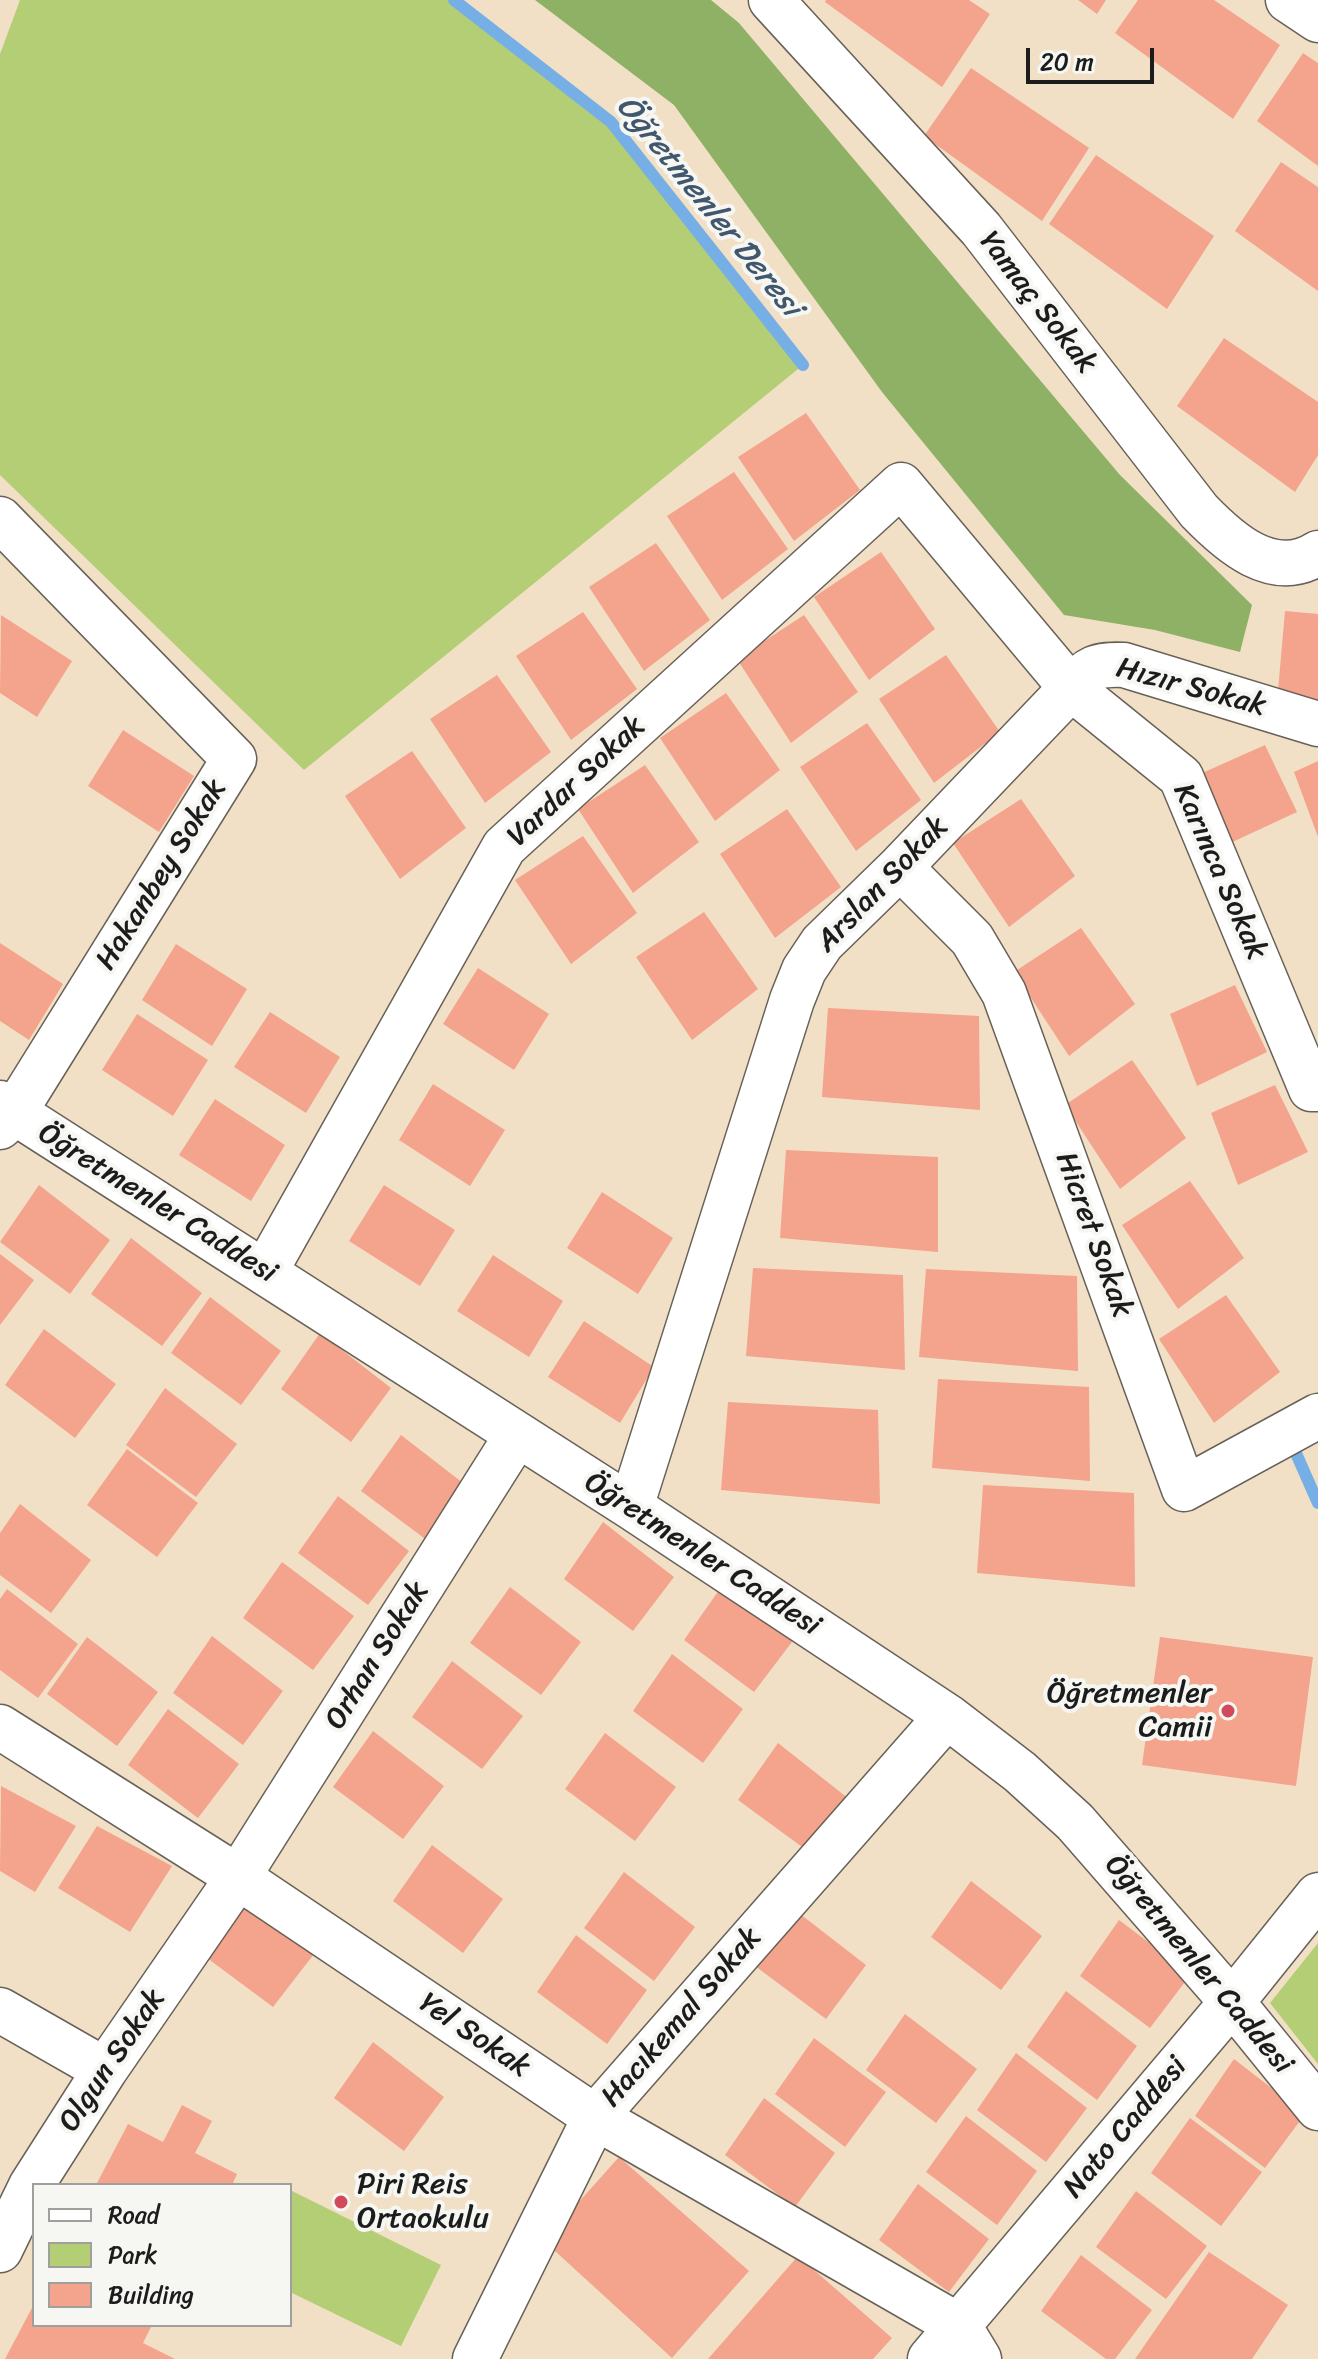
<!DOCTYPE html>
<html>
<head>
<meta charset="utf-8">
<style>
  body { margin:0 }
  #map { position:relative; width:1318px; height:2359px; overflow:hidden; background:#f2e0c6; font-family:Sriracha,sans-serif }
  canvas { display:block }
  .legend { position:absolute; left:32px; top:2183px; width:260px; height:144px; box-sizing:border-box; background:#f6f6f2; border:2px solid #9f9f9c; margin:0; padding:10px 14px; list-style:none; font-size:24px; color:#1c1c1c }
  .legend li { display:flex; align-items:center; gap:16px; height:40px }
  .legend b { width:40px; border:2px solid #9f9f9c }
  .scale { position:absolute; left:1026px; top:48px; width:128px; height:36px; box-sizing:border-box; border:4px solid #1c1c1c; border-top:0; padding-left:10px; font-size:24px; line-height:28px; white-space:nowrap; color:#1c1c1c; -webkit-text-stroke:6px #f6f6f2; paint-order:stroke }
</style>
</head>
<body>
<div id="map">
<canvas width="1318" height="2359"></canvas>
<ul class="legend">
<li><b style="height:10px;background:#fff"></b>Road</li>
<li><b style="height:22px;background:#b3ce74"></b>Park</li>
<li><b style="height:22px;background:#f4a38c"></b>Building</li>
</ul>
<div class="scale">20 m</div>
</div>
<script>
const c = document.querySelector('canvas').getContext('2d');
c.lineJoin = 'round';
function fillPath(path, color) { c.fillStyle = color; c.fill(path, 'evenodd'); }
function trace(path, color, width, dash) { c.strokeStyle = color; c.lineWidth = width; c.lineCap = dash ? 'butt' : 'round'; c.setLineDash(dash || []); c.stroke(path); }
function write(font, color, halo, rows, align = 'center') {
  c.font = font + ' Sriracha,sans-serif'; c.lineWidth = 8; c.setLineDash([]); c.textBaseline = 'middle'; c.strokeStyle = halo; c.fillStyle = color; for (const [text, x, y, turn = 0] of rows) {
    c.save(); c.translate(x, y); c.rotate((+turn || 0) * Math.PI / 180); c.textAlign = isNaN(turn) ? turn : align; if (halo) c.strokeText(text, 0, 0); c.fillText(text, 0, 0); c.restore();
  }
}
const green = new Path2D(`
  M20 0H454L611 122 803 365 304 770 0 475V54Z
  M1318 1943V2064L1270 2003Z
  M290 2190 441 2265 401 2346 290 2292Z`);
const forest = new Path2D(`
  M535 0H711L739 23 1120 475 1252 605 1240 652 1155 630 1064 615 882 392 674 105Z`);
const stream = new Path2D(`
  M454 0 611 122 803 365
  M1295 1451 1318 1503`);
const building = new Path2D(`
  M826 0H969L990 14 942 87 825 2Z
  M1078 0H1106L1097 14Z
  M1138 0H1214L1280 45 1233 119 1115 33Z
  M1303 53 1318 63V166L1257 121Z
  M971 68 1089 148 1042 221 924 136Z
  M1096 155 1214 236 1167 309 1049 224Z
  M1281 162 1318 187V291L1235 231Z
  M1224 338 1318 402V455L1295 492 1177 406Z
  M806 413 860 490 794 541 738 457Z
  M734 472 788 549 722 600 667 516Z
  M656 543 710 620 644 671 589 587Z
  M881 552 935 629 869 680 814 597Z
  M1285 611 1318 614V703L1277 702Z
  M583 612 637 689 571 740 516 656Z
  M1 615 72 661 37 717 0 693Z
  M804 615 858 692 791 743 737 659Z
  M946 655 1000 732 934 783 879 699Z
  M497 675 551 752 485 803 430 719Z
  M726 693 780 770 715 821 660 738Z
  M867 723 921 800 856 851 800 767Z
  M123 730 194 776 159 832 88 786Z
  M1265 745 1297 812 1226 845 1200 774Z
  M412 751 466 828 400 879 345 796Z
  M1318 761V837L1294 772Z
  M645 765 699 842 633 893 578 809Z
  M1021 799 1075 876 1009 927 953 843Z
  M787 809 841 887 775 938 720 854Z
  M583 836 637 913 571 964 515 880Z
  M704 912 758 989 692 1040 636 957Z
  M1081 928 1135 1004 1069 1056 1014 972Z
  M0 943 63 984 29 1040 0 1021Z
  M176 944 247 989 212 1046 142 1000Z
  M478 968 549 1014 514 1070 443 1024Z
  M1235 985 1267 1052 1197 1086 1170 1014Z
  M828 1008 979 1016 980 1110 822 1097Z
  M270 1012 340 1057 306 1113 234 1067Z
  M137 1014 208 1060 173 1116 102 1070Z
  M1132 1060 1186 1138 1120 1189 1065 1105Z
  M433 1084 505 1130 470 1186 399 1140Z
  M1275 1085 1308 1152 1238 1185 1211 1113Z
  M215 1099 285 1145 251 1201 179 1155Z
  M786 1150 938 1157V1252L780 1238Z
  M1190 1181 1244 1258 1178 1309 1122 1225Z
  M39 1185 110 1240 70 1294 0 1242Z
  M384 1185 455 1230 420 1286 349 1241Z
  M602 1192 673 1238 638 1294 567 1248Z
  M131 1238 202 1293 162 1346 91 1294Z
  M0 1254 34 1280 0 1325Z
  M493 1255 563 1301 529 1357 457 1311Z
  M753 1268 903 1275 905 1370 746 1356Z
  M926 1269 1077 1276 1078 1371 919 1357Z
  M1226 1295 1280 1372 1214 1423 1159 1339Z
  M210 1297 281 1351 241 1405 171 1353Z
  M584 1321 654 1367 620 1423 548 1377Z
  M44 1329 116 1384 75 1438 5 1385Z
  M320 1333 391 1388 351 1442 281 1389Z
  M938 1379 1089 1387 1090 1481 932 1468Z
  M165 1388 237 1444 196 1497 126 1445Z
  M728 1402 878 1410 880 1504 721 1490Z
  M401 1435 472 1490 432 1544 361 1491Z
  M127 1449 198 1503 157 1557 87 1505Z
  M983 1485 1134 1493 1135 1587 977 1573Z
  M338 1496 409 1551 368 1605 298 1553Z
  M20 1504 91 1560 51 1613 0 1575V1533Z
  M603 1522 674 1577 633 1631 564 1579Z
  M282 1562 354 1616 313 1670 243 1618Z
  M724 1583 795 1638 754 1692 684 1640Z
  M510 1587 581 1642 541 1695 470 1643Z
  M7 1589 78 1644 38 1698 0 1670V1599Z
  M212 1636 283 1691 243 1745 173 1693Z
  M87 1637 158 1692 117 1746 47 1694Z
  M1160 1637 1313 1657 1296 1786 1142 1765Z
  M672 1654 743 1709 703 1763 633 1711Z
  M452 1661 523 1716 482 1769 412 1717Z
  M168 1709 239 1764 198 1818 128 1765Z
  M373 1731 444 1786 403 1839 333 1787Z
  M605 1733 676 1787 635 1841 565 1789Z
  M778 1743 849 1799 809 1852 738 1800Z
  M1 1786 76 1826 35 1892 0 1871Z
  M97 1826 172 1866 130 1932 58 1888Z
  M432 1845 503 1899 463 1953 393 1901Z
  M624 1872 695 1927 654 1981 584 1928Z
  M971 1881 1042 1936 1001 1990 931 1937Z
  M243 1899 314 1954 273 2007 203 1955Z
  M795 1910 866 1965 826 2019 755 1966Z
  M1119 1920 1191 1974 1150 2028 1080 1976Z
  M576 1935 647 1990 607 2044 537 1992Z
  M1066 1991 1137 2046 1097 2100 1027 2047Z
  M905 2014 977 2069 936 2123 866 2070Z
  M814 2038 886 2092 845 2147 775 2094Z
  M373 2042 444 2097 404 2151 334 2098Z
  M1016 2053 1087 2108 1046 2162 977 2110Z
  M1234 2059 1305 2114 1265 2168 1195 2116Z
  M764 2098 835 2153 795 2207 725 2155Z
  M182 2105 212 2121 195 2153 237 2174 232 2185H96L128 2124 163 2142Z
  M966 2116 1037 2171 997 2225 926 2172Z
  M1190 2118 1262 2172 1221 2226 1151 2173Z
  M619 2157 749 2271 672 2358 544 2241Z
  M918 2184 989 2239 949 2292 879 2240Z
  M1136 2191 1207 2246 1166 2299 1096 2247Z
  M1209 2252 1288 2305 1252 2359H1135Z
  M1081 2255 1152 2310 1115 2359H1106L1041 2311Z
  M798 2256 892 2338 873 2359H708Z
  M34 2304V2325H152L143 2343 175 2359H5Z`);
const minor = new Path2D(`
  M771 0 981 229 1199 511C1229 542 1273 582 1318 553
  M1288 0 1318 20
  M0 519 234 759 14 1113 0 1127
  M1318 724 1124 665C1096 664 1090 667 1071 688L1181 777 1311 1089H1318
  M900 867 972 939 1004 993 1184 1489 1318 1416
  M0 1103 631 1507 947 1716 1020 1772 1075 1822 1232 2002 1318 2108
  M265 1272 504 847 901 485 1071 688 900 867 822 943 804 970 792 1000 631 1507
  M0 1727 238 1877 595 2117 959 2326 979 2359
  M0 2010 105 2070
  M0 2250 31 2186 105 2070 238 1877 517 1435
  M475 2359 595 2117 947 1716
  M930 2359 1232 2002 1318 1895`);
const markers = [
  [1228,1711,8,"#d1495b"],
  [341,2202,8,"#d1495b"]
];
const streetNames = [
  ["Yamaç Sokak",1037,303,52],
  ["Hızır Sokak",1191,688,15],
  ["Vardar Sokak",577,782,-43],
  ["Karınca Sokak",1219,872,66],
  ["Hakanbey Sokak",162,875,-58],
  ["Arslan Sokak",883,885,-46],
  ["Öğretmenler Caddesi",157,1204,32],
  ["Hicret Sokak",1093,1235,70],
  ["Öğretmenler Caddesi",702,1555,33],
  ["Orhan Sokak",378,1656,-58],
  ["Öğretmenler Caddesi",1198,1965,50],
  ["Hacıkemal Sokak",682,2018,-49],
  ["Yel Sokak",474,2036,34],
  ["Olgun Sokak",113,2061,-56],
  ["Nato Caddesi",1126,2128,-50]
];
const poiNames = [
  ["Öğretmenler",1212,1694],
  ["Camii",1212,1728],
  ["Piri Reis",357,2185,"left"],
  ["Ortaokulu",357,2219,"left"]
];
const waterNames = [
  ["Öğretmenler Deresi",708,207,51]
];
fillPath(green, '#b3ce74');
fillPath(forest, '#8eb166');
trace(stream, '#76afe6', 12);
fillPath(building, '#f4a38c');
trace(minor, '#676158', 47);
trace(minor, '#fff', 44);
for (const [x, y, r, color] of markers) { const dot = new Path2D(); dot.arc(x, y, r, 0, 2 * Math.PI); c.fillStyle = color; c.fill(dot); trace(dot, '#f6f6f2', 3); }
write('30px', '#1c1c1c', '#f6f6f2', streetNames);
write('30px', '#1c1c1c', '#f6f6f2', poiNames, 'right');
write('italic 32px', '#40576d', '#f6f6f2', waterNames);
</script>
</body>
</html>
